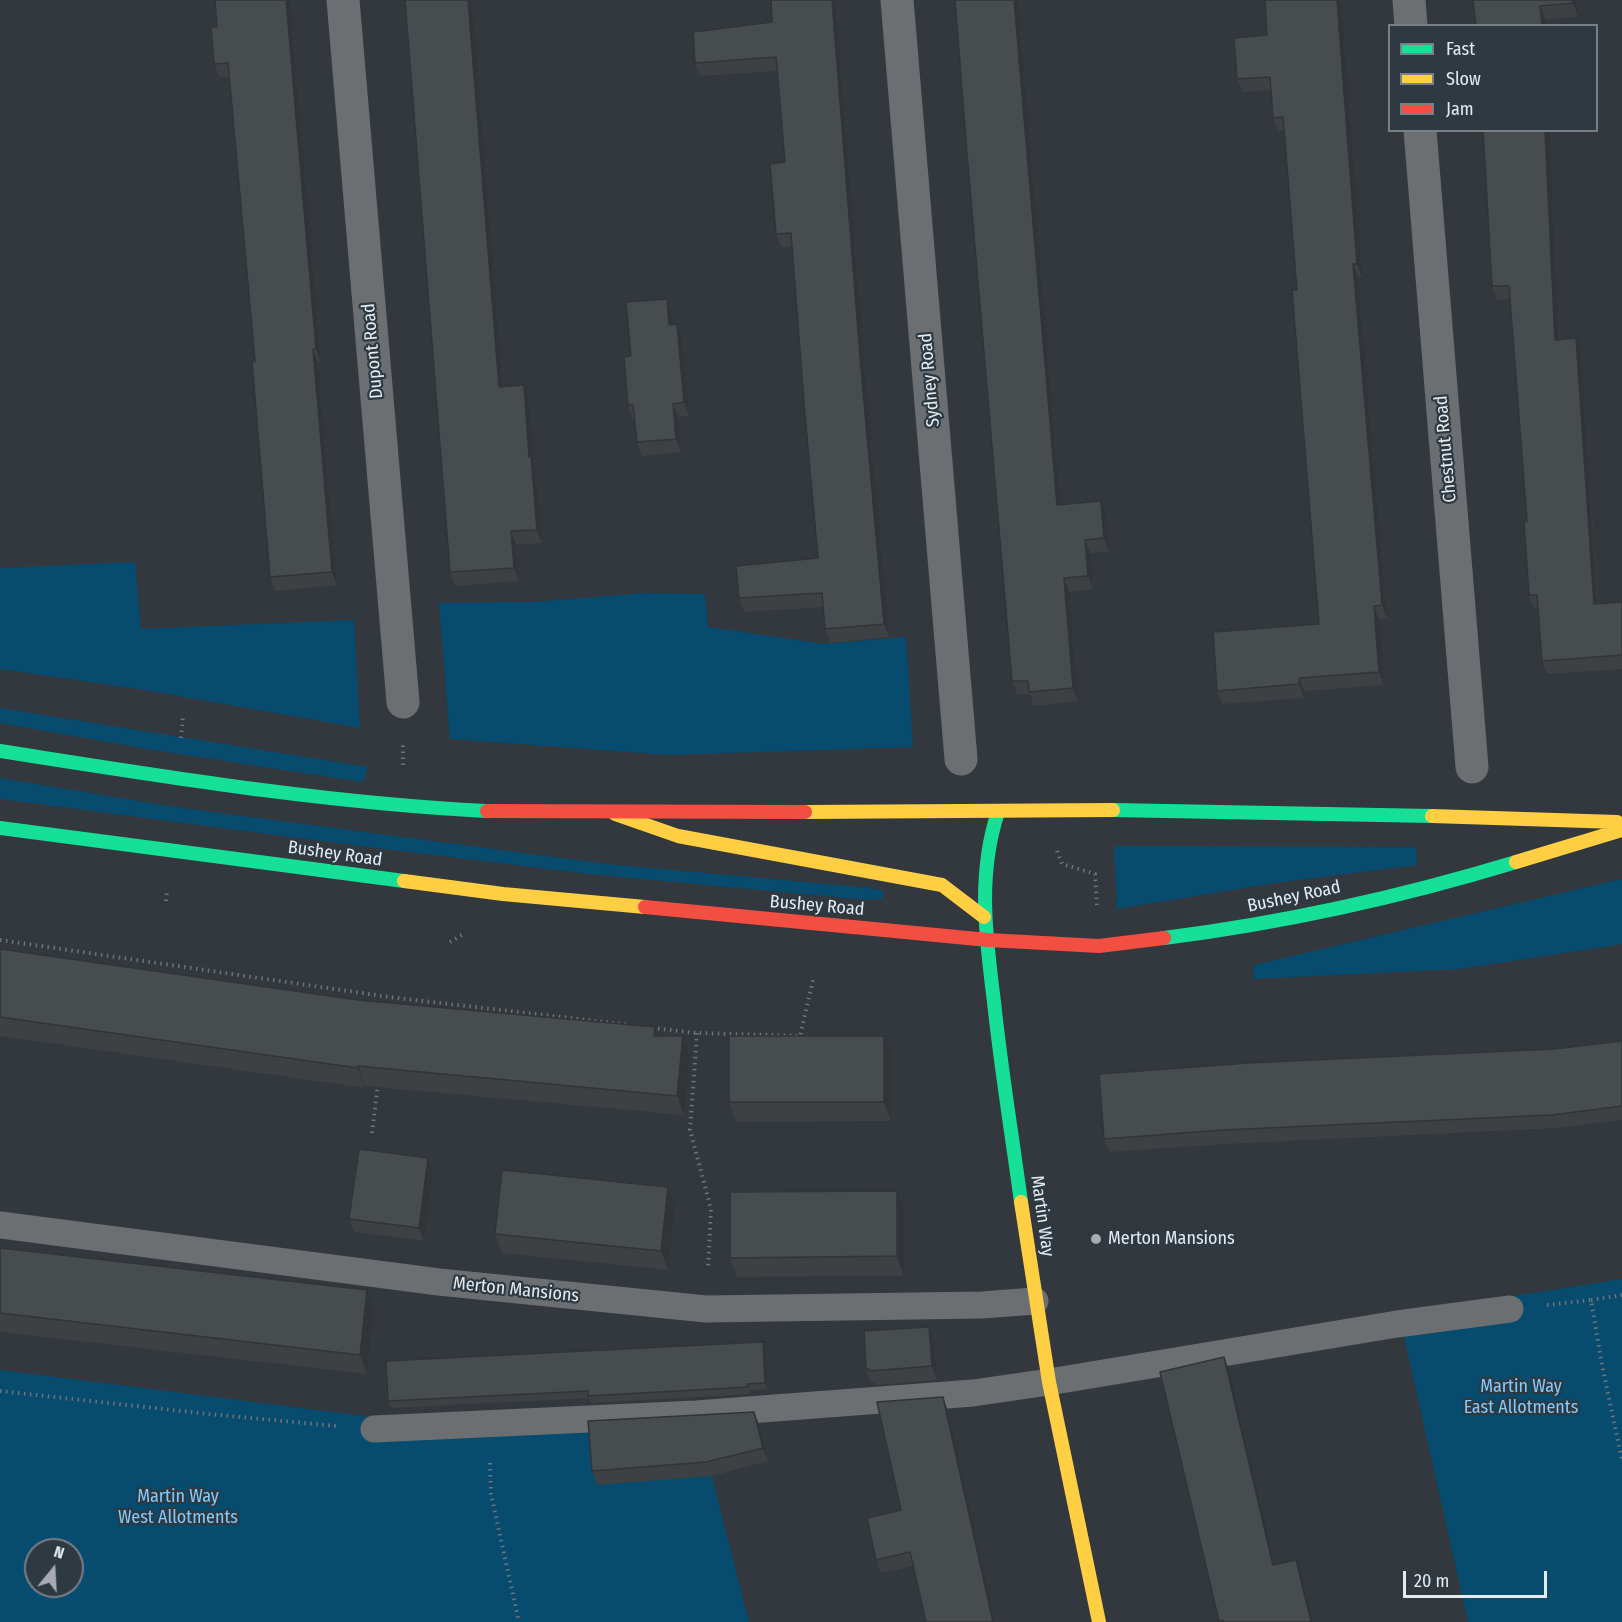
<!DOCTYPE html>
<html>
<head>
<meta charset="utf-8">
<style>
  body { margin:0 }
  #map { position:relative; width:1622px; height:1622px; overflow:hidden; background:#32383d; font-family:"Fira Sans Condensed",sans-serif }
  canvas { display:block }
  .legend { position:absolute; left:1388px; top:24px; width:210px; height:108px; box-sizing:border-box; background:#2e3941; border:2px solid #778087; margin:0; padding:8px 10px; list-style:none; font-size:18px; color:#e4ebf0 }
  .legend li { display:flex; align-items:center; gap:12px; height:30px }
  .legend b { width:30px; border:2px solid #778087 }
  .north { position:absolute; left:24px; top:1538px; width:60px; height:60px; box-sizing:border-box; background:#2e3941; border:2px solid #778087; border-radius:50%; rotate:18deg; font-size:16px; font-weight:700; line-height:24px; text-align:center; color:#e4ebf0 }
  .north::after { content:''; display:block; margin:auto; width:21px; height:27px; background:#a6acb1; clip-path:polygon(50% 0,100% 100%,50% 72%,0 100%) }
  .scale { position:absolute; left:1403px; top:1571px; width:144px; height:27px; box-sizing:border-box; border:3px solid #e4ebf0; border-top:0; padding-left:8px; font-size:18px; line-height:21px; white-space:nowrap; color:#e4ebf0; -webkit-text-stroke:4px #2e3941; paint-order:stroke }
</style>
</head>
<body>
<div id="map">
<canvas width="1622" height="1622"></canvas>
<ul class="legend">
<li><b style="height:8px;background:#16e098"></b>Fast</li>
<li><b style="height:8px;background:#ffcf43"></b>Slow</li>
<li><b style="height:8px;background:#f24e42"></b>Jam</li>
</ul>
<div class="north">N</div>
<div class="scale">20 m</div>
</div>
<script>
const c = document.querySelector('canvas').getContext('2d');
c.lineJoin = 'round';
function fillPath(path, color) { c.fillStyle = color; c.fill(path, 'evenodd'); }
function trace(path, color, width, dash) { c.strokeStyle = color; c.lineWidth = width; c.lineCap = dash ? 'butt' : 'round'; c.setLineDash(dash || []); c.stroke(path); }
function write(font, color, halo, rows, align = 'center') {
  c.font = font + ' "Fira Sans Condensed",sans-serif'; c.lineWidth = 4.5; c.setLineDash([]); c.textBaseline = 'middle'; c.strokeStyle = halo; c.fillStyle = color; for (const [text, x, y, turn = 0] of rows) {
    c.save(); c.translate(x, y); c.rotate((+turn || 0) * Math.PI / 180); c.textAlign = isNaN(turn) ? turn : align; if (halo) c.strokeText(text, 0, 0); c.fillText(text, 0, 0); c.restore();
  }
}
const green = new Path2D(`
  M135 562 141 629 354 620 360 728 145 690 0 669V568Z
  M644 593 705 594 708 627 824 644 906 637 913 747 669 755 450 739 439 603 533 602Z
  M0 708 368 767 363 782 147 749 0 723Z
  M0 778 175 807 607 864 871 888 884 891 883 899 868 900 598 875 368 847 0 799Z
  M1114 846 1416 847 1417 865 1275 883 1117 909Z
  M1622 879V944L1460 969 1253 979 1254 965Z
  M1622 1279V1622H1468L1399 1314Z
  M0 1370 373 1417 698 1422 749 1622H0ZM36 1550H72V1586H36Z`);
const path = new Path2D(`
  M181 738 183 715
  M403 765V742
  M1057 851 1062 864 1095 874 1097 905
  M166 901 167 892
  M0 940 389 997 630 1025
  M450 942 465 933
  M652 1028 697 1033 800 1036 813 980
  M697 1033 690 1130 711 1209 708 1269
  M372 1133 378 1084
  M1591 1300 1622 1295
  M1547 1305 1591 1300 1602 1365 1622 1460
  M0 1391 209 1414 336 1426
  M490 1463 491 1494 519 1622`);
const lane = new Path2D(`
  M0 1225 439 1282 706 1309 982 1305 1035 1301
  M374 1429 696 1414 973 1393 1049 1382 1397 1324 1510 1309`);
const street = new Path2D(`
  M343 0 403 702
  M897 0 961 759
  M1409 0 1411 26
  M1420 130 1472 767`);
const fast = new Path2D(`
  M0 751C161 776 323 803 487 811
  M1113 810 1432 816
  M998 812C977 876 986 937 994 1002 1001 1069 1012 1135 1021 1202
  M0 828 404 881
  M1164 938C1283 923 1401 897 1516 862`);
const slow = new Path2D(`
  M805 812 1113 810
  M615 814 678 836 942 885 984 917
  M1432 816 1617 822
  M1516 862 1622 830
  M404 881 503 894 645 907
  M1021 1202 1049 1382 1099 1622`);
const jam = new Path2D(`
  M487 811 805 812
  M645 907 988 940 1099 946 1164 938`);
const wall = new Path2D(`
  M215 0H290L321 362 318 363 337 585 275 591 270 577 255 361 230 77H219L214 64 217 27Z
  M405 0H472L503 387 529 399 533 462 536 470 539 507 542 543 516 545 519 581 455 586 450 572Z
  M771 0H835L866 382 889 637 830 643 825 629 823 607 744 612 739 598 818 558 792 246 781 247 776 234 785 162 777 71 700 76 695 63 772 22Z
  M1018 0 1061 505 1101 501 1106 514 1109 552 1090 553 1093 589 1069 592 1078 701 1034 706 1030 694 1017 695 1012 681Z
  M1265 0 1362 277 1358 278 1387 618 1379 619 1384 685 1304 691V698L1222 704 1217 691 1319 624 1297 290 1284 130 1278 131 1273 118 1271 90 1242 92 1237 79 1267 35Z
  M1473 0H1576L1578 17 1545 19Z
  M1483 130H1549L1560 340 1581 352 1598 604 1622 602V669L1547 674 1542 661 1538 609H1534L1529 595 1527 521 1510 299 1497 300 1492 286Z
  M672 312 673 325 682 338 689 416 678 417 681 452 642 456 637 442 635 419H633L628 405 631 356Z
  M0 949 358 1000 655 1027 658 1036H683L690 1056 684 1115 365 1086V1088L0 1036Z
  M884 1036 891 1055V1121L736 1122 729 1102Z
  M1622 1041V1120L1557 1128 1227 1144 1109 1152 1104 1139 1554 1049Z
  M428 1158 433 1172 424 1241 354 1232 349 1219Z
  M668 1187 675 1206 668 1270 502 1253 495 1234Z
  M904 1211V1276L737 1277 730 1258Z
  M0 1248 367 1290 374 1310 367 1374 0 1332Z
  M934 1341 937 1380 875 1385 874 1382H871L866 1369Z
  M763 1342 765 1349 768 1389 750 1390V1394L591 1403 589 1398 391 1408 388 1401Z
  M948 1411 913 1566 881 1573 876 1560Z
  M754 1412 759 1425 768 1461 711 1476 597 1485 592 1471Z`);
const shadedWall = new Path2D(`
  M286 0H290L321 362 316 349Z
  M468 0H472L504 401 499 387Z
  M832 0H835L866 382 889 637 884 624 861 369Z
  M1014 0H1018L1062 519 1057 505Z
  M1337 0H1341L1362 277 1357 264Z
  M1572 0H1576L1578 17 1573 3Z
  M1540 6 1545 19 1546 26H1542Z
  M1545 130H1549L1560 353 1555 340Z
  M1353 264 1358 278 1387 618 1382 605Z
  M667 299 672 312 674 339 669 325Z
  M677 324 682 338 689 416 684 402Z
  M1576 338 1581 352 1598 617 1594 604Z
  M313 349 318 363 337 585 332 572Z
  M524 385 529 399 533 462 536 470 542 543 537 530 529 457Z
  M673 404 678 417 681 452 676 439Z
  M1101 501 1106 514 1109 552 1104 538Z
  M511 531 516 545 519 581 514 568Z
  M1085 540 1090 553 1093 589 1088 576Z
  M1064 578 1069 592 1078 701 1073 688Z
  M1374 606 1379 619 1384 685 1379 672Z
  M1299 678 1304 691V698L1299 684Z
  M655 1027 662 1047 654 1036Z
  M683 1036 690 1056 684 1115 677 1096Z
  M884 1036 891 1055V1121L884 1102Z
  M358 1066 365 1086V1088L358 1068Z
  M428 1158 433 1172 424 1241 419 1228Z
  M668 1187 675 1206 668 1270 661 1251Z
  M897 1191 904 1211V1276L897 1256Z
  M367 1290 374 1310 367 1374 360 1355Z
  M929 1327 934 1341 937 1380 932 1366Z
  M763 1342 765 1349 768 1389 765 1383Z
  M1224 1357 1229 1370 1278 1579 1273 1565Z
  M943 1397 948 1411 995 1622H993Z
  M754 1412 759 1425 768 1461 763 1448Z
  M1296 1560 1301 1573 1313 1622H1311Z`);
const building = new Path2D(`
  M215 0H286L316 349H313L332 572 270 577 252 362 255 361 228 63 214 64 211 27H217Z
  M405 0H468L499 387 524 385 529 457H531L534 493 537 530 511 531 514 568 450 572Z
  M771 0H832L861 369 884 624 825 629 822 593 739 598 736 566 818 558 805 415 791 233 776 234 770 164 785 162 776 57 695 63 693 32 772 22Z
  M955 0H1014L1057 505 1101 501 1104 538 1085 540 1088 576 1064 578 1073 688 1029 692 1028 681H1012L967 153Z
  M1265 0H1337L1357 264H1353L1382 605 1374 606 1379 672 1299 678V684L1217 691 1213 632 1319 624 1292 290H1297L1283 117 1273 118 1270 77 1237 79 1234 38 1267 35Z
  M1473 0H1572L1573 3 1540 6 1542 26H1476Z
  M1483 130H1545L1555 340 1576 338 1594 604 1622 602V655L1542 661 1537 595H1529L1524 522 1527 521 1509 286H1492Z
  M667 299 669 325 677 324 684 402 673 404 676 439 637 442 633 405H628L624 357 631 356 626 302Z
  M0 949 358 1000 655 1027 654 1036H683L677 1096 358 1066V1068L0 1017Z
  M729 1036H884V1102H729Z
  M1622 1041V1106L1552 1115 1222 1130 1104 1139 1099 1074 1248 1063 1554 1049Z
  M359 1149 428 1158 419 1228 349 1219Z
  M502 1170 668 1187 661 1251 495 1234Z
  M897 1191V1256L730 1258V1192Z
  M0 1248 367 1290 360 1355 0 1313Z
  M929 1327 932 1366 870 1371 869 1369H866L864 1331Z
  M763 1342 765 1383 747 1384 748 1387 588 1396V1391L388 1401 386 1361Z
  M1224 1357 1273 1565 1296 1560 1311 1622H1223V1620L1219 1621 1160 1372Z
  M943 1397 993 1622H926L910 1552 876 1560 867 1518 901 1510 877 1402Z
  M754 1412 763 1448 706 1462 592 1471 588 1421Z`);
const markers = [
  [1096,1239,6,"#a6acb1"]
];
const streetNames = [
  ["Dupont Road",373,351,-95],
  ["Sydney Road",930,380,-95],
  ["Chestnut Road",1446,449,-95],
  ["Bushey Road",335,854,8],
  ["Bushey Road",1294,897,-12],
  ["Bushey Road",817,906,5],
  ["Martin Way",1042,1216,82],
  ["Merton Mansions",516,1290,6]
];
const poiNames = [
  ["Merton Mansions",1108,1239]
];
const parkNames = [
  ["Martin Way",1521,1387],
  ["East Allotments",1521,1408],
  ["Martin Way",178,1497],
  ["West Allotments",178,1518]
];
fillPath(green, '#074b6e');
trace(path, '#717476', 4, [1.5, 4.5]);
trace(lane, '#6c6f72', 27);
trace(street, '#6c6f72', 33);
trace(fast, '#16e098', 14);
trace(slow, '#ffcf43', 14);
trace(jam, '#f24e42', 14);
fillPath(wall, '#3d4144');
fillPath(shadedWall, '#323537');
fillPath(building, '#474c4f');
trace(building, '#323537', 1.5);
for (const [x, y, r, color] of markers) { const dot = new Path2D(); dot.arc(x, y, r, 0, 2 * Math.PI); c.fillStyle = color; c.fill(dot); trace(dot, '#2e3941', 2); }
write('18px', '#e4ebf0', '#2e3941', streetNames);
write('18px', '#e4ebf0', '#2e3941', poiNames, 'left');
write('18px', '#83cafc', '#2e3941', parkNames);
</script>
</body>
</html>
